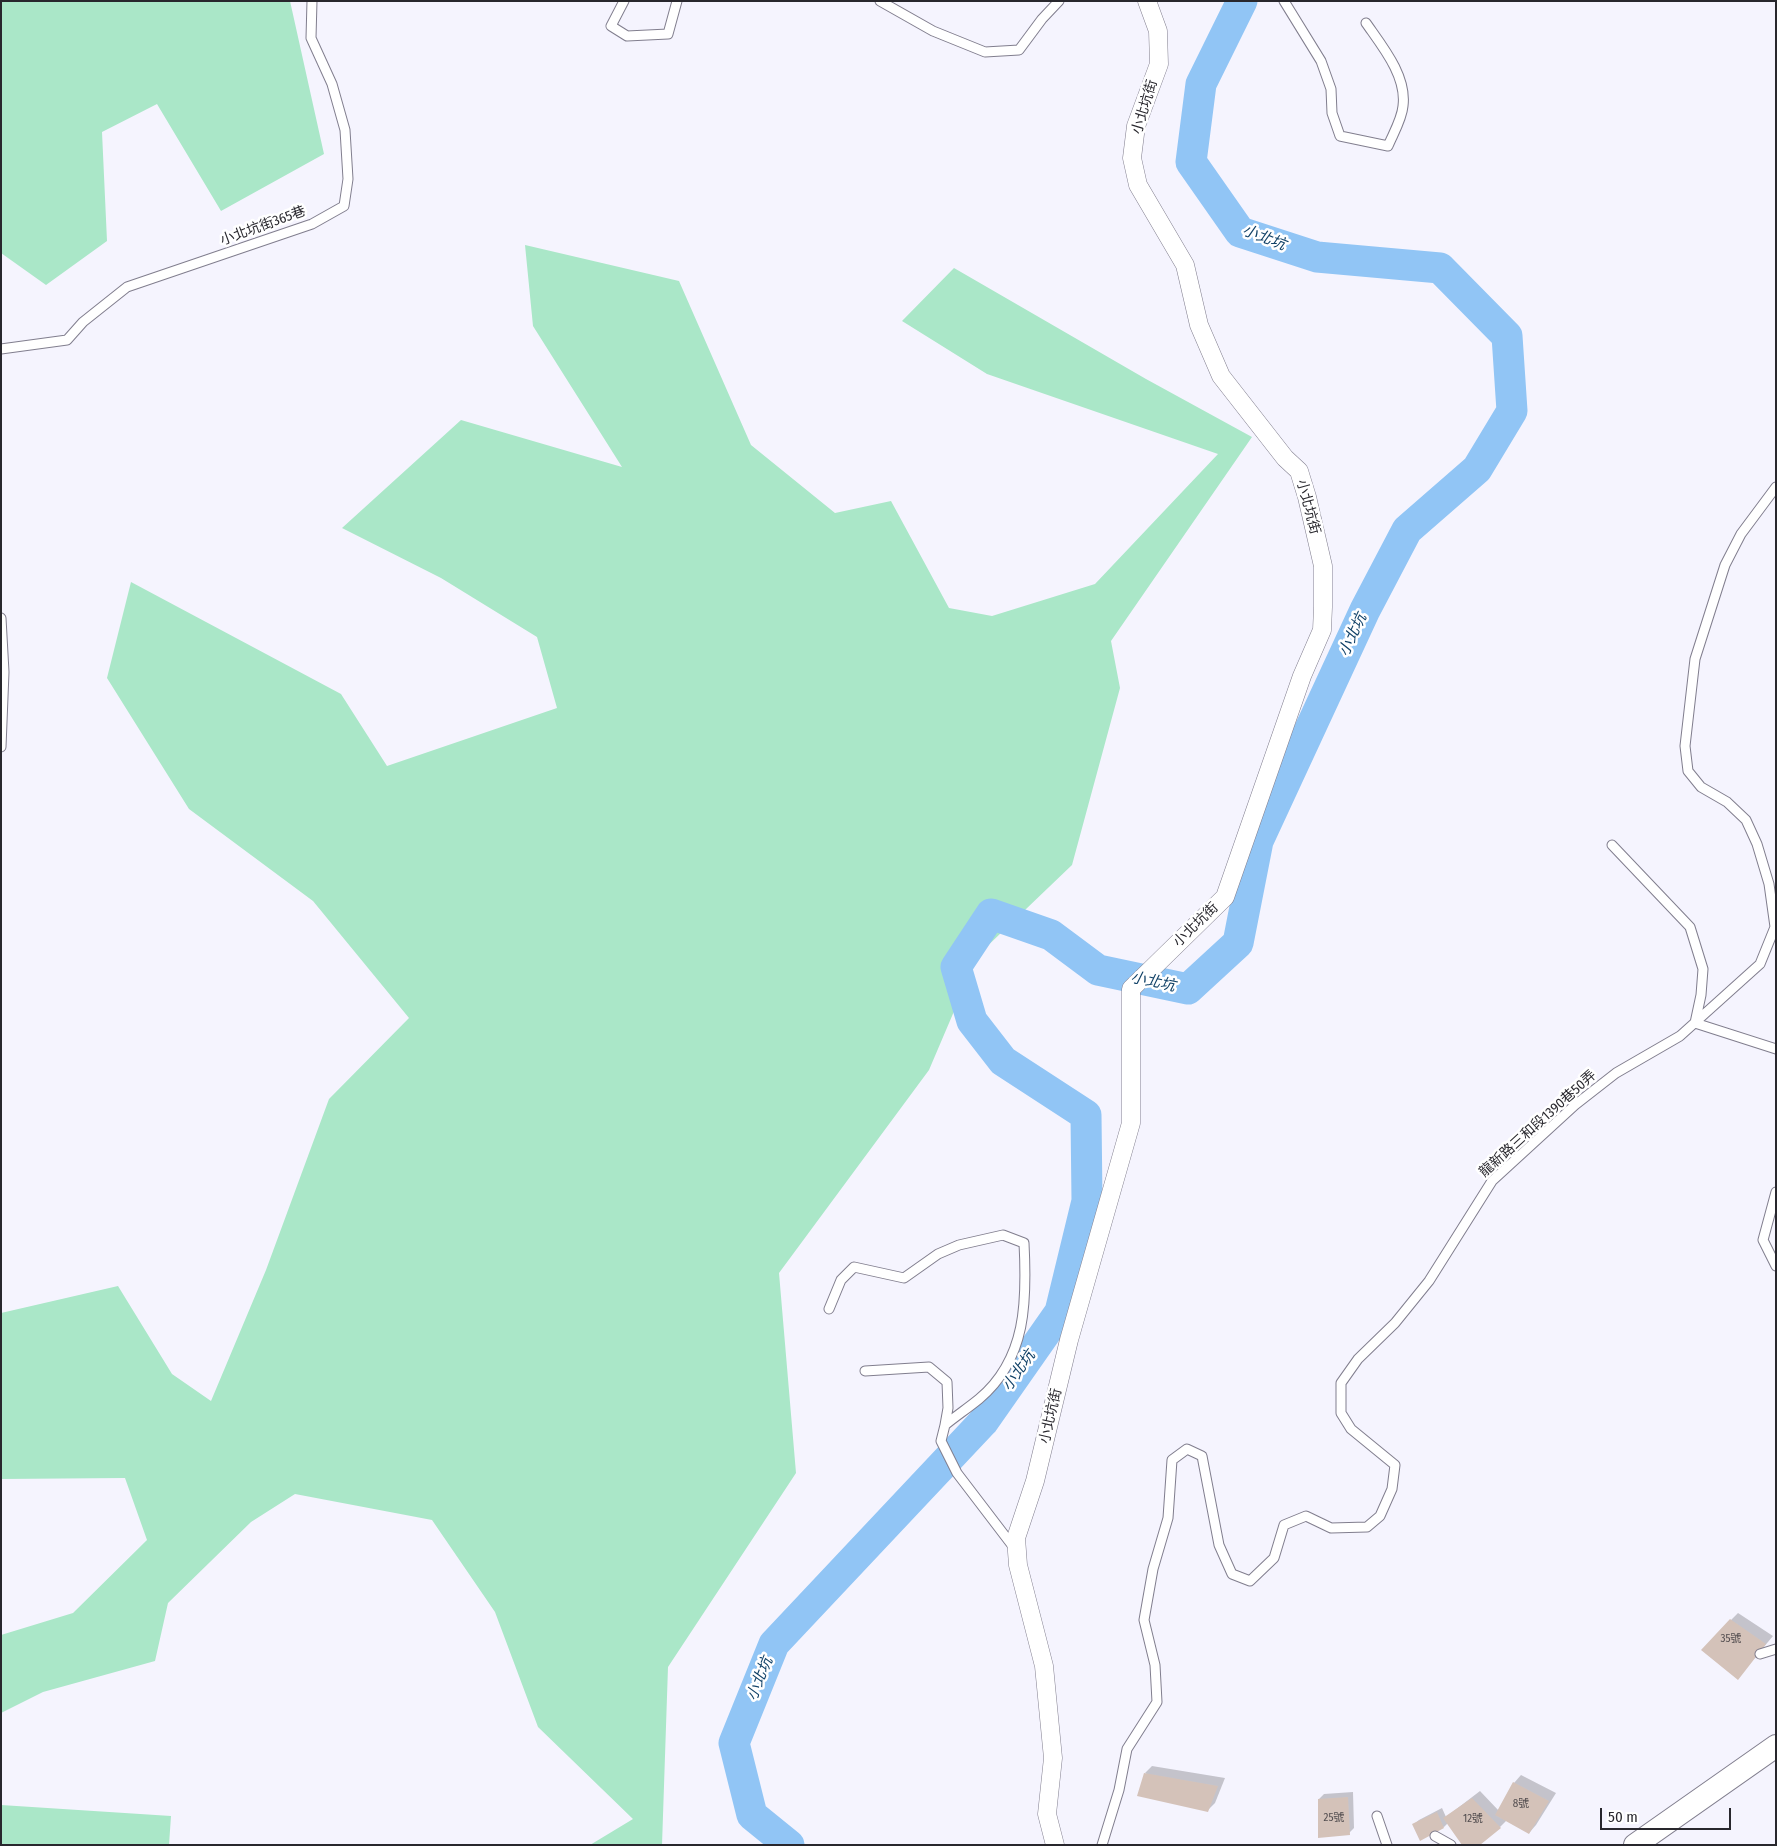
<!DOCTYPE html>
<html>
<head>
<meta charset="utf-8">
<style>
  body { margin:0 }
  #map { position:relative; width:1777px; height:1846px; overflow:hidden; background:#f5f4fe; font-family:"Fira Sans Condensed",sans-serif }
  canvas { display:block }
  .frame { position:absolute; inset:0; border:2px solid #28272d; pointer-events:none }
  .scale { position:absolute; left:1600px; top:1808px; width:131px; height:22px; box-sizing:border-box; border:2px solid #28272d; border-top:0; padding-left:6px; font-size:15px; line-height:18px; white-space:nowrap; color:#28272d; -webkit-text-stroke:4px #fff; paint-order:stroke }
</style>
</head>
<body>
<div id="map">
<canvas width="1777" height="1846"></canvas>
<div class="frame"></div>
<div class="scale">50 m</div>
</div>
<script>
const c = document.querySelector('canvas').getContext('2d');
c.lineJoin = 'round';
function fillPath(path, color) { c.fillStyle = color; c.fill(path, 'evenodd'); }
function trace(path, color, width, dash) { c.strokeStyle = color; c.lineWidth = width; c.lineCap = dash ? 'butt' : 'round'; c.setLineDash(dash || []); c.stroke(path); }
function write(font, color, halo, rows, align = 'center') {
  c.font = font + ' "Fira Sans Condensed","Noto Sans TC",sans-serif'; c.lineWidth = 5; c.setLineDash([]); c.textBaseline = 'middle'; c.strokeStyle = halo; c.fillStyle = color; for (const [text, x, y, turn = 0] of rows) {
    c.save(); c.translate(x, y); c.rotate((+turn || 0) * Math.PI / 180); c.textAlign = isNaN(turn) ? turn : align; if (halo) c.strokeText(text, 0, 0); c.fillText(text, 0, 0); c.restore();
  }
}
const green = new Path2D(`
  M1 1H290L324 154 221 211 157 104 102 132 107 241 46 285 1 253Z
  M525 245 679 281 751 445 835 513 891 501 949 608 992 616 1095 584 1218 454 987 374 902 321 954 268 1146 379 1252 437 1111 641 1120 688 1072 865 978 955 929 1070 779 1273 796 1473 668 1667 662 1845H590L633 1819 538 1727 495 1612 432 1520 295 1494 251 1522 168 1603 155 1661 43 1692 1 1713V1635L73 1613 147 1540 125 1478 1 1479V1313L118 1286 172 1374 211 1401 266 1270 329 1099 409 1018 313 901 189 809 107 678 131 582 341 694 387 766 557 708 537 637 441 578 342 528 461 420 622 467 533 326Z
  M1 1805 171 1816 169 1845H1Z`);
const shadow = new Path2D(`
  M1738 1613 1773 1636 1737 1679 1731 1620Z
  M1152 1766 1225 1778 1215 1803 1207 1811 1145 1773Z
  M1521 1775 1556 1793 1536 1825 1529 1833 1507 1820 1500 1827 1448 1823 1444 1827 1414 1824 1419 1820 1442 1808 1446 1817 1480 1791 1499 1811 1514 1783Z
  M1353 1792 1354 1828 1349 1833 1319 1799 1324 1794Z`);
const river = new Path2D(`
  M789 1845 752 1815 734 1743 774 1644 983 1422 1060 1312 1087 1201 1086 1115 1003 1061 972 1021 956 967 991 914 1051 935 1098 970 1188 989 1238 943 1258 841 1365 610 1407 530 1477 469 1512 411 1507 336 1440 268 1317 257 1240 232 1191 162 1201 84 1242 1`);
const building = new Path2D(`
  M1730 1619 1766 1644 1738 1680 1701 1650Z
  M1144 1773 1218 1786 1208 1812 1137 1796Z
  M1513 1782 1549 1801 1529 1834 1495 1815Z
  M1348 1797 1350 1835 1318 1838V1799Z
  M1472 1798 1501 1828 1480 1845H1462L1443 1818Z
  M1437 1812 1444 1828 1420 1841 1412 1824Z`);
const service = new Path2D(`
  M624 1 611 26 627 36 668 34 677 1
  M880 1 933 31 985 52 1019 50 1042 19 1059 1
  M1284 1 1321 61 1331 89 1332 113 1340 136 1388 146C1393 134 1402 119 1403 106 1407 76 1382 46 1366 23
  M1 349 67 340 83 322 127 287 312 224 344 206 348 179 345 130 332 84 311 38 312 1
  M1 618 4 672 1 747
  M1612 845 1690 927 1703 969 1701 995 1695 1023 1776 1049
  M1776 1192 1763 1240 1776 1266
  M829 1309 841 1280 854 1267 904 1278 938 1254 959 1245 1003 1235 1024 1243C1027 1300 1027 1359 979 1399 968 1408 956 1416 945 1425L941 1441 957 1473 1015 1549
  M865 1371 929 1367 947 1382 948 1408 945 1425
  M1760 1654 1776 1649
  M1377 1816 1387 1845
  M1435 1836 1451 1845
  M1102 1845 1119 1790 1127 1749 1157 1702 1155 1665 1144 1620 1153 1569 1168 1518 1172 1460 1187 1449 1202 1456 1219 1545 1232 1574 1250 1581 1274 1558 1284 1525 1306 1516 1331 1528 1367 1527 1380 1516 1392 1489 1395 1465 1351 1429 1341 1413V1383L1358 1359 1395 1323 1429 1281 1492 1181 1575 1105 1616 1073 1680 1036 1760 964 1775 927 1769 884 1757 844 1746 820 1727 802 1701 787 1688 771 1685 746 1695 659 1725 565 1741 534 1776 487`);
const minor = new Path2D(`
  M1055 1845 1047 1814 1053 1758 1044 1666 1018 1565 1016 1538 1035 1481 1069 1340 1131 1123V989L1225 897 1302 676 1322 630 1323 607V566L1307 497 1299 471 1285 458 1221 376 1199 325 1185 265 1138 185 1132 158 1136 126 1159 64 1158 31 1147 1`);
const tertiary = new Path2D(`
  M1635 1845 1776 1746`);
const numberNames = [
  ["35號",1731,1639],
  ["8號",1521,1804],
  ["25號",1334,1818],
  ["12號",1473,1819]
];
const streetNames = [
  ["小北坑街",1145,107,-73],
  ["小北坑街365巷",263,226,-20],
  ["小北坑街",1308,507,75],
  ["小北坑街",1196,925,-44],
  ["龍新路三和段1390巷50弄",1538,1124,-42],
  ["小北坑街",1051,1416,-77]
];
const waterNames = [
  ["小北坑",1264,238,21],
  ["小北坑",1353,635,-65],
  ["小北坑",1153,982,12],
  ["小北坑",1019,1371,-55],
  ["小北坑",760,1679,-68]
];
fillPath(green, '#aae7c8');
fillPath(shadow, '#0003');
trace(river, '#91c5f5', 31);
fillPath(building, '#d4c2b9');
trace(service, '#817e8e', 11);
trace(minor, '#817e8e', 19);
trace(tertiary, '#817e8e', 24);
trace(service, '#fff', 9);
trace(minor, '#fff', 18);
trace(tertiary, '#fff', 22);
write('11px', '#534e50', null, numberNames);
write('14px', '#28272d', '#fff', streetNames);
write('italic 15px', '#104167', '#fff', waterNames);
</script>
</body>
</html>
